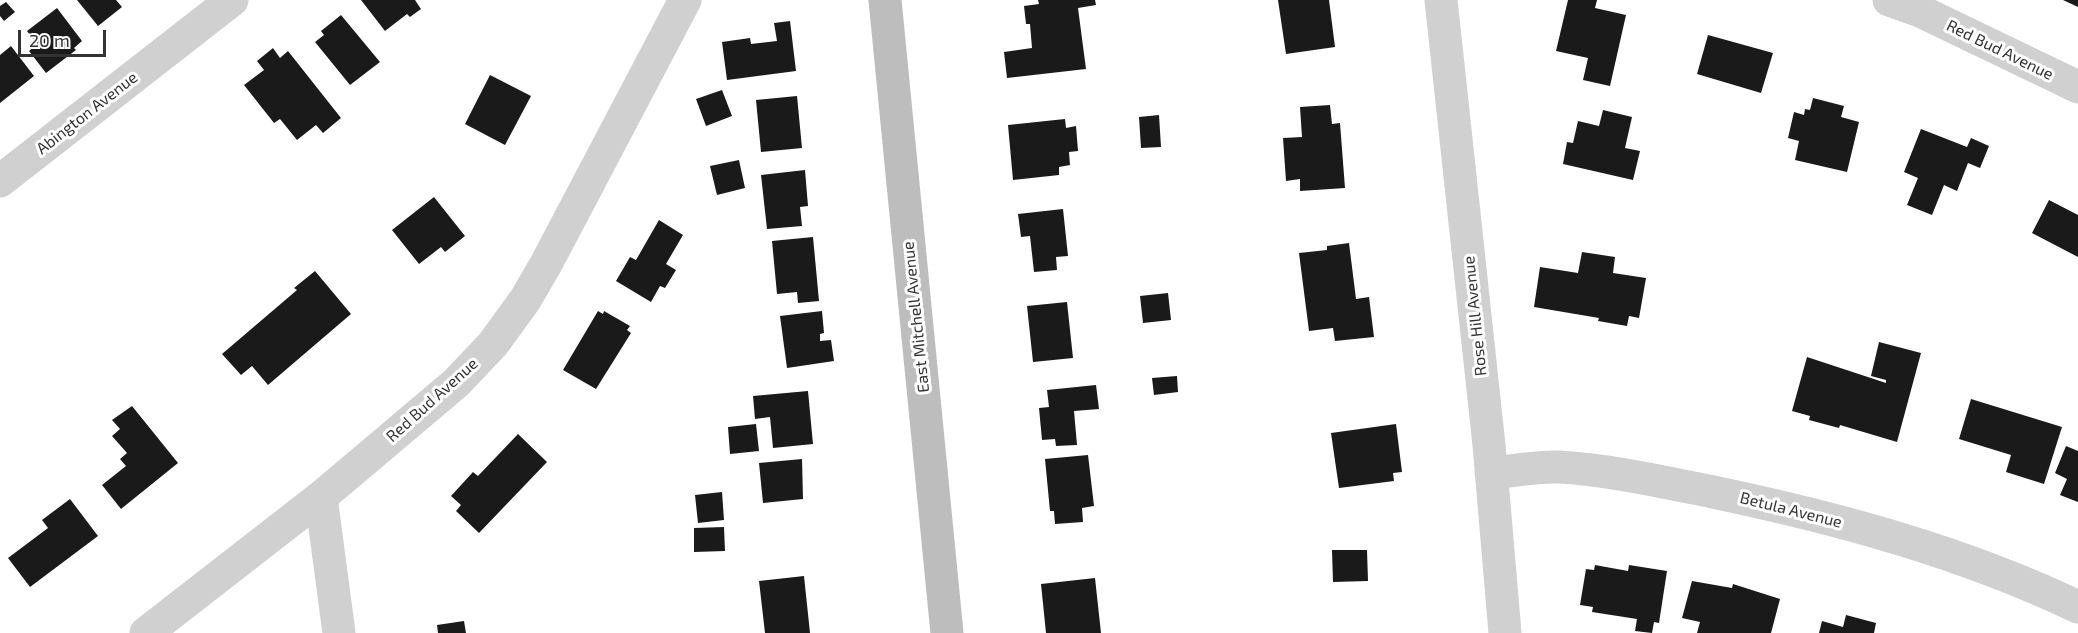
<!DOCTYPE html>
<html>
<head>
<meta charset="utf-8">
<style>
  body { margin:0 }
  #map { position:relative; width:2078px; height:633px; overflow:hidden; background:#fff; font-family:"Exo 2",sans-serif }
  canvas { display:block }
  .scale { position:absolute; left:18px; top:30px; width:88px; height:27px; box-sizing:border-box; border:3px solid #333; border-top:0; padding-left:8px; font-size:18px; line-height:21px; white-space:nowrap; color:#333; -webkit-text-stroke:4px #fff; paint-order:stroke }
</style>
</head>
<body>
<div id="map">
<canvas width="2078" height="633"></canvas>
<div class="scale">20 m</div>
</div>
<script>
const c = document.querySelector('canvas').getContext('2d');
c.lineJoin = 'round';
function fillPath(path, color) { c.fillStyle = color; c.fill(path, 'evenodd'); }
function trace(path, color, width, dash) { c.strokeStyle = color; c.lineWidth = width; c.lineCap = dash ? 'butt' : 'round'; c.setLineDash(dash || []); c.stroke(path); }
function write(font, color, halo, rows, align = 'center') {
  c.font = font + ' "Exo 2",sans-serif'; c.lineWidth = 6; c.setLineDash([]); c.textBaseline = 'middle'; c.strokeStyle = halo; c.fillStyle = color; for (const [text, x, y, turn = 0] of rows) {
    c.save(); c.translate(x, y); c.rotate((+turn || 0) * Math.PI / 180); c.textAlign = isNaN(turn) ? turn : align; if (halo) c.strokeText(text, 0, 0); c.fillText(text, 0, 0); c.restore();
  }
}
const building = new Path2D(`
  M77 0H116L122 7 98 26Z
  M361 0H415L421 9 410 17 407 14 385 31Z
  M1038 0H1095L1096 5 1078 8 1086 69 1007 78 1004 52 1032 48 1030 24H1026L1024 6 1039 4Z
  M1278 0H1329L1335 47 1286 54Z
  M1568 0H1597L1595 8 1626 15 1610 86 1583 80 1588 58 1556 51Z
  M2063 0H2078V7Z
  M6 2 15 12 4 21 0 16V6Z
  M57 8 82 41 74 48 76 50 46 73 29 51 37 44 27 31Z
  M341 15 380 62 350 85 315 42 324 35 321 31Z
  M790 21 796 71 727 80 722 42 750 38 751 44 777 41 774 23Z
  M1708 35 1773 53 1761 93 1697 74Z
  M11 46 34 76 0 103V55Z
  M273 48 280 58 288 51 341 118 323 133 316 125 297 140 280 119 274 123 244 85 264 70 257 61Z
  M490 75 531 96 505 145 465 124Z
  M722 90 732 116 706 126 696 99Z
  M797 96 802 148 761 152 756 100Z
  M1813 98 1844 106 1841 117 1859 122 1847 172 1795 160 1799 141 1788 138 1794 112 1804 115 1805 109 1810 110Z
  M1330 105 1332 124 1340 123 1345 188 1300 191V179L1286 181 1283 138 1302 137 1300 107Z
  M1603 110 1632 117 1625 148 1640 151 1633 180 1563 164 1567 142 1573 143 1578 121 1599 126Z
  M1159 115 1161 147 1141 148 1139 117Z
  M1065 119 1066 128 1076 126 1078 151 1069 152 1070 165 1059 167V175L1013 180 1008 125Z
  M1921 129 1967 147 1971 138 1989 146 1980 168 1968 163 1957 191 1944 185 1932 215 1907 205 1918 178 1904 172Z
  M739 160 745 188 717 195 710 166Z
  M805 170 808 206 800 207 802 226 767 229 761 175Z
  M434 197 465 236 445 252 441 247 419 264 392 230Z
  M2049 200 2078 215V257L2032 233Z
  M1063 209 1068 256 1056 257 1057 270 1034 272 1030 236 1021 237 1018 214Z
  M659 220 683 235 666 264 676 270 665 288 660 286 651 302 616 281 630 257 636 260Z
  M813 237 819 301 798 303 797 292 777 294 772 241Z
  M1349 243 1356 299 1369 297 1374 337 1335 341 1333 328 1309 331 1299 253 1327 250V246Z
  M1582 252 1615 257 1613 273 1646 278 1639 318 1629 316 1627 326 1598 321 1599 318 1534 307 1540 267 1578 273Z
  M315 271 351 314 268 385 252 366 241 375 222 354 297 290 294 288Z
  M1168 293 1171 320 1143 323 1140 296Z
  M1067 302 1073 358 1033 362 1027 306Z
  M598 311 603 314 604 311 630 326 627 330 631 333 596 389 563 370Z
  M822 311 824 333 820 334V341L831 340 834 361 787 368 780 316Z
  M1879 342 1921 353 1897 442 1840 425 1839 428 1809 420 1810 416 1792 411 1807 357 1886 383V380L1871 376Z
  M1177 376 1178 392 1154 395 1152 378Z
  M1096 385 1099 409 1074 411 1077 445 1056 446 1055 439 1042 440 1039 408 1049 407 1047 390Z
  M808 391 813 444 773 448 770 417 755 419 753 396Z
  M1971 399 2062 427 2044 484 2006 472 2011 455 1959 439Z
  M132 406 178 463 121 509 102 485 126 466 120 459 127 453 112 436 120 429 112 420Z
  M756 424 759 451 730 454 728 427Z
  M1396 424 1402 472 1393 473 1394 481 1339 488 1331 433Z
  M518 434 547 462 479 533 456 511 461 505 451 496 473 472 478 476Z
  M2066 446 2078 451V502L2060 495 2067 479 2055 473Z
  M1088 455 1094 506 1082 508 1083 522 1055 524 1054 511H1050L1045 459Z
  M802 459 803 499 763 503 759 463Z
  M722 492 724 520 698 523 695 495Z
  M70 499 98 536 30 587 8 558 48 528 42 520Z
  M724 527 725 551 694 552V528Z
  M1332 550H1367L1368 581 1333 582Z
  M1595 565 1628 571 1629 565 1667 571 1659 623 1654 622 1652 633 1635 631 1637 619 1592 612 1593 607 1580 605 1586 569 1594 570Z
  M804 576 810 633H765L759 581Z
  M1095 578 1101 633H1046L1041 584Z
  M1692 581 1732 588 1733 584 1780 599 1771 633H1697L1700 622 1682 618Z
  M1846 615 1876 623 1874 633H1819L1822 621 1843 627Z
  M464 621 466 633H438L437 625Z`);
const street = new Path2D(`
  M1441 0 1489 445 1505 633
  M1889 0 1920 11 2078 87
  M0 181 232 0
  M1491 473C1514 471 1537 466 1560 467 1610 470 1663 482 1713 492 1837 518 1963 552 2078 607
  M321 497 339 633
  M146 633 321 497 456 383 493 344 525 300 546 264 685 0`);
const secondary = new Path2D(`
  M885 0 947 633`);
const streetNames = [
  ["Red Bud Avenue",2000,50,26],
  ["Abington Avenue",87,113,-38],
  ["Rose Hill Avenue",1475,316,-96],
  ["East Mitchell Avenue",916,317,-96],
  ["Red Bud Avenue",432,400,-42],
  ["Betula Avenue",1791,510,14]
];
fillPath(building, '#1a1a1a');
trace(street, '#d0d0d0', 33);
trace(secondary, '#bdbdbd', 33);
write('16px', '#333', '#fff', streetNames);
</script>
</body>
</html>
